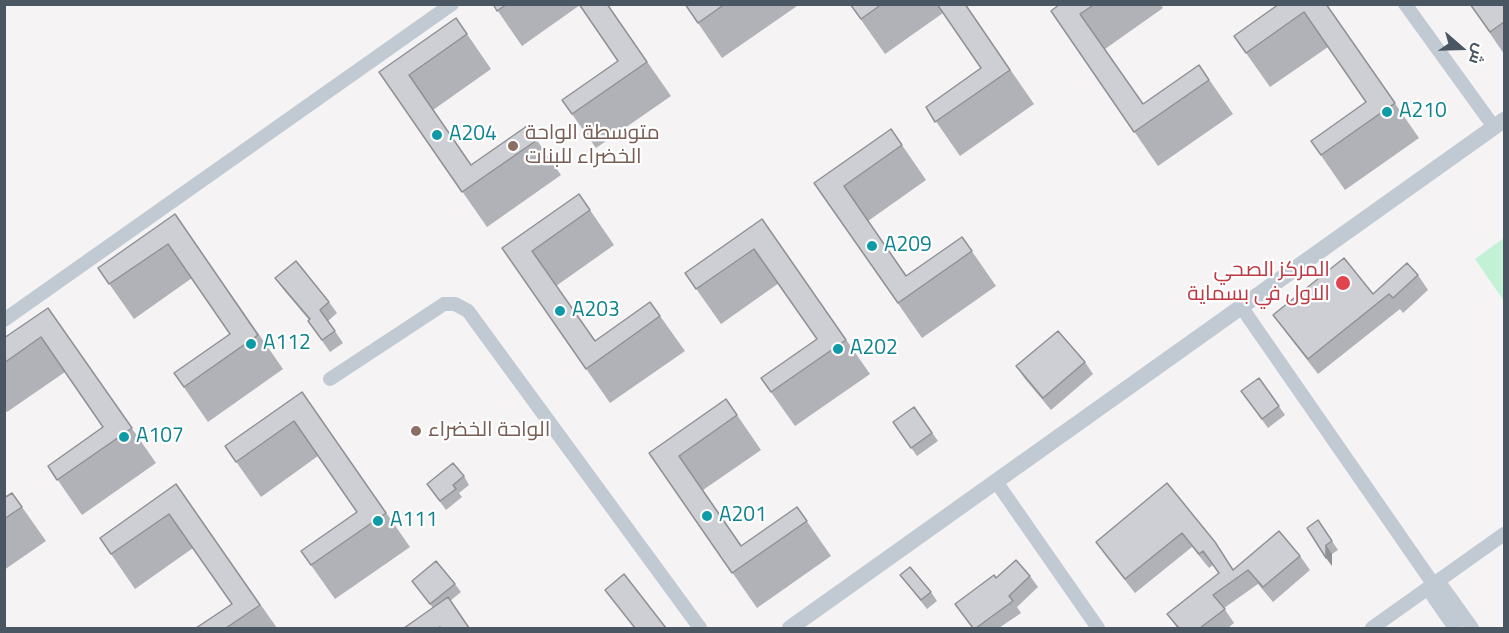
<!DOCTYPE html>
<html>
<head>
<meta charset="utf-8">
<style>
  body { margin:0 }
  #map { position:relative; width:1509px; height:633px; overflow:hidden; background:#f5f3f3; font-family:"Titillium Web",Cairo,sans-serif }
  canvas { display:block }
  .frame { position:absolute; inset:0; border:6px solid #4a5661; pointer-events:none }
  .north { position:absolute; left:1431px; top:18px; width:60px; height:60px; -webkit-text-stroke:4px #fff; paint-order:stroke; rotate:110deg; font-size:16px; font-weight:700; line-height:24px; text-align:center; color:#4a5661 }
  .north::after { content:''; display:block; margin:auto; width:21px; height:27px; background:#4a5661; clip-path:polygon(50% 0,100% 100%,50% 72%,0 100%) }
</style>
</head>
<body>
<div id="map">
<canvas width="1509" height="633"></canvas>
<div class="frame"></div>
<div class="north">ش</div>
</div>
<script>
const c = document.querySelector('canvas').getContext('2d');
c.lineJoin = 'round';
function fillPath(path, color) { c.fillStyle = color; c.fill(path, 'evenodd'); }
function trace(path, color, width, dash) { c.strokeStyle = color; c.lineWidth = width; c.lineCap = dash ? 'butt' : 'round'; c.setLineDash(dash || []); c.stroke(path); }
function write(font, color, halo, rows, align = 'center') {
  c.font = font + ' "Titillium Web",Cairo,sans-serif'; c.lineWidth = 4.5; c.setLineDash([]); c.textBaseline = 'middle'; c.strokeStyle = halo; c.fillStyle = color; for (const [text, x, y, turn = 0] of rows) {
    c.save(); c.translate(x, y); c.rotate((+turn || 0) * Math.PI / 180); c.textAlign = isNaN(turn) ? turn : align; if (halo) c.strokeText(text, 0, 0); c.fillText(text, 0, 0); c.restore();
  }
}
const green = new Path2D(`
  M1504 238V301L1475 259Z`);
const minor = new Path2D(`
  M1405 4 1494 127
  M1242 308 1434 585
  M4 320 452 4
  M330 379 444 304H455L468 311 700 628
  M997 483 1098 628
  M1439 582 1472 628
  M1428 589 1455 628
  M1372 628 1504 534`);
const tertiary = new Path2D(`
  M790 628 1504 120`);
const wall = new Path2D(`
  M493 4H607L671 96 596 148 562 100 618 61 580 5 522 46Z
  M685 4H796L797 6 722 58Z
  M850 4H965L1034 104 960 156 926 107 981 68 943 13 885 54Z
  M1060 4H1160L1163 8 1105 49 1143 104 1199 65 1233 114 1158 166 1051 11Z
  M1326 4 1419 138 1345 190 1311 141 1366 102 1328 47 1270 87 1234 36Z
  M1470 4H1504V54Z
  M456 18 491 69 433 110 471 165 527 126 561 175 487 227 379 72Z
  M891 129 926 180 868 221 907 276 962 237 996 286 922 338 814 183Z
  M579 194 614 245 556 286 595 341 650 302 685 351 610 403 502 248Z
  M175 214 283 369 208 422 174 373 230 334 192 278 134 319 98 268Z
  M762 219 870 374 795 426 761 378 817 339 779 283 721 324 685 273Z
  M1418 275 1428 290 1403 313 1400 309 1318 374 1284 330 1273 315 1373 294Z
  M275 278 329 302 337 313 328 321 343 343 330 352 308 321 309 320 283 289Z
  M48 308 156 463 82 515 48 466 103 427 65 372 7 412 4 409V338Z
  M1085 362 1093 374 1051 410 1025 379 1016 366Z
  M1259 378 1285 415 1268 428 1241 391Z
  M302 392 410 547 335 599 301 551 357 512 318 456 261 497 225 446Z
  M726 399 761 450 703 490 742 546 797 507 831 556 757 608 649 453Z
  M914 407 938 441 917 456 893 422Z
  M464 476 469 485 459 493 462 497 446 510 427 484Z
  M1167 483 1233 569 1300 556 1310 570 1273 602 1258 584 1224 608 1234 623 1228 628H1177L1167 614 1219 573 1213 565 1209 568 1192 547 1135 593 1106 556 1096 542Z
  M176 484 277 628H196L232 604 193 548 135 589 100 538Z
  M12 493 46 541 4 570V498Z
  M1318 520 1338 550 1332 554V566Z
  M900 575 931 592 937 601 927 609Z
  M1030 576 1038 587 1017 607 1021 613 999 628H972L996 578Z
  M412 581 455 584 461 592 450 601 470 628H404L433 608Z`);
const shadedWall = new Path2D(`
  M1326 545 1332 554V566L1326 558Z`);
const building = new Path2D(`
  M493 4H507L497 11Z
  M579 4H607L647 62 572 114 562 100 618 61Z
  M685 4H725L698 23Z
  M850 4H882L861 19Z
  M937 4H965L1010 70 935 122 926 107 981 68Z
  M1060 4H1095L1080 14 1143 104 1199 65 1209 80 1134 132 1051 11Z
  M1279 4H1326L1395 103 1321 155 1311 141 1366 102 1304 12 1246 53 1234 36Z
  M1470 4H1504V22L1490 32Z
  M456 18 467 34 409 75 471 165 527 126 537 140 462 192 379 72Z
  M891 129 902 145 844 186 906 276 962 237 972 251 898 303 814 183Z
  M579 194 590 210 532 251 595 341 650 302 660 316 586 369 502 248Z
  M175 214 258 335 184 387 174 373 230 334 168 244 109 284 98 268Z
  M762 219 846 340 771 392 761 378 817 339 754 249 696 289 685 273Z
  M1344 258 1373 294 1407 263 1418 275 1393 298 1389 294 1308 359 1273 315Z
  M296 261 329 302 320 310 335 331 322 340 308 321 310 319 275 278Z
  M48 308 132 428 57 480 48 466 103 427 41 337 4 363V338Z
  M1058 331 1085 362 1043 398 1016 366Z
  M1259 378 1279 406 1262 419 1241 391Z
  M302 392 386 513 311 565 301 551 357 512 294 421 236 462 225 446Z
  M726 399 737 415 679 456 741 546 797 507 807 521 732 573 649 453Z
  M914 407 932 433 911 448 893 422Z
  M453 463 464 476 453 485 456 489 440 501 427 484Z
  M1167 483 1215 542 1233 570 1279 531 1300 556 1263 587 1248 570 1213 595 1225 609 1200 628H1179L1167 614 1219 573 1203 551 1199 554 1182 533 1125 579 1096 542Z
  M176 484 260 605 226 628H196L232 604 169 514 111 554 100 538Z
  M12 493 22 507 4 519V498Z
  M1318 520 1332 541 1326 545V558L1307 528Z
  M1016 560 1030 576 1009 596 1013 601 976 628H973L955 604 994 575 996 578Z
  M436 561 455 584 430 604 412 581Z
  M910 567 931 592 921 600 900 575Z
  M624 574 666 628H635L605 590Z
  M448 597 469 628H441L440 627 438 628H404Z`);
const markers = [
  [1387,112,6,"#0f9aa8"],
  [437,135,6,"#0f9aa8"],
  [513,146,6,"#8d6e63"],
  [872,246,6,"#0f9aa8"],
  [1343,283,8,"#e0444e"],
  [560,311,6,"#0f9aa8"],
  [251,344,6,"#0f9aa8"],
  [838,349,6,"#0f9aa8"],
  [416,431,6,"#8d6e63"],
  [124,437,6,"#0f9aa8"],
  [707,516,6,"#0f9aa8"],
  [378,521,6,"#0f9aa8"]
];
const cultureNames = [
  ["A210",1399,112],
  ["A204",449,135],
  ["A209",884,246],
  ["A203",572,311],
  ["A112",263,344],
  ["A202",850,349],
  ["A107",136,437],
  ["A201",719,516],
  ["A111",390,521]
];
const educationNames = [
  ["متوسطة الواحة",525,134],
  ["الخضراء للبنات",525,158],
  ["الواحة الخضراء",428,431]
];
const healthNames = [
  ["المركز الصحي",1330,271],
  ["الاول في بسماية",1330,295]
];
fillPath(green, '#c3f1d5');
trace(minor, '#c1cad2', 14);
trace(tertiary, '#c1cad2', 16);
fillPath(wall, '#b0b2b7');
fillPath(shadedWall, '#909195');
fillPath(building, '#cdcfd5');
trace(building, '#909195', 1.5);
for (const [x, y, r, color] of markers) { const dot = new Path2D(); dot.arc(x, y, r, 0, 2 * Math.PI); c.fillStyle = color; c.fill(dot); trace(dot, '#fff', 2); }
write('21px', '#0d838f', '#fff', cultureNames, 'left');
write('21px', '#785e54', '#fff', educationNames, 'left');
write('21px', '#be3a42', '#fff', healthNames, 'right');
</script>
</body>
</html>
